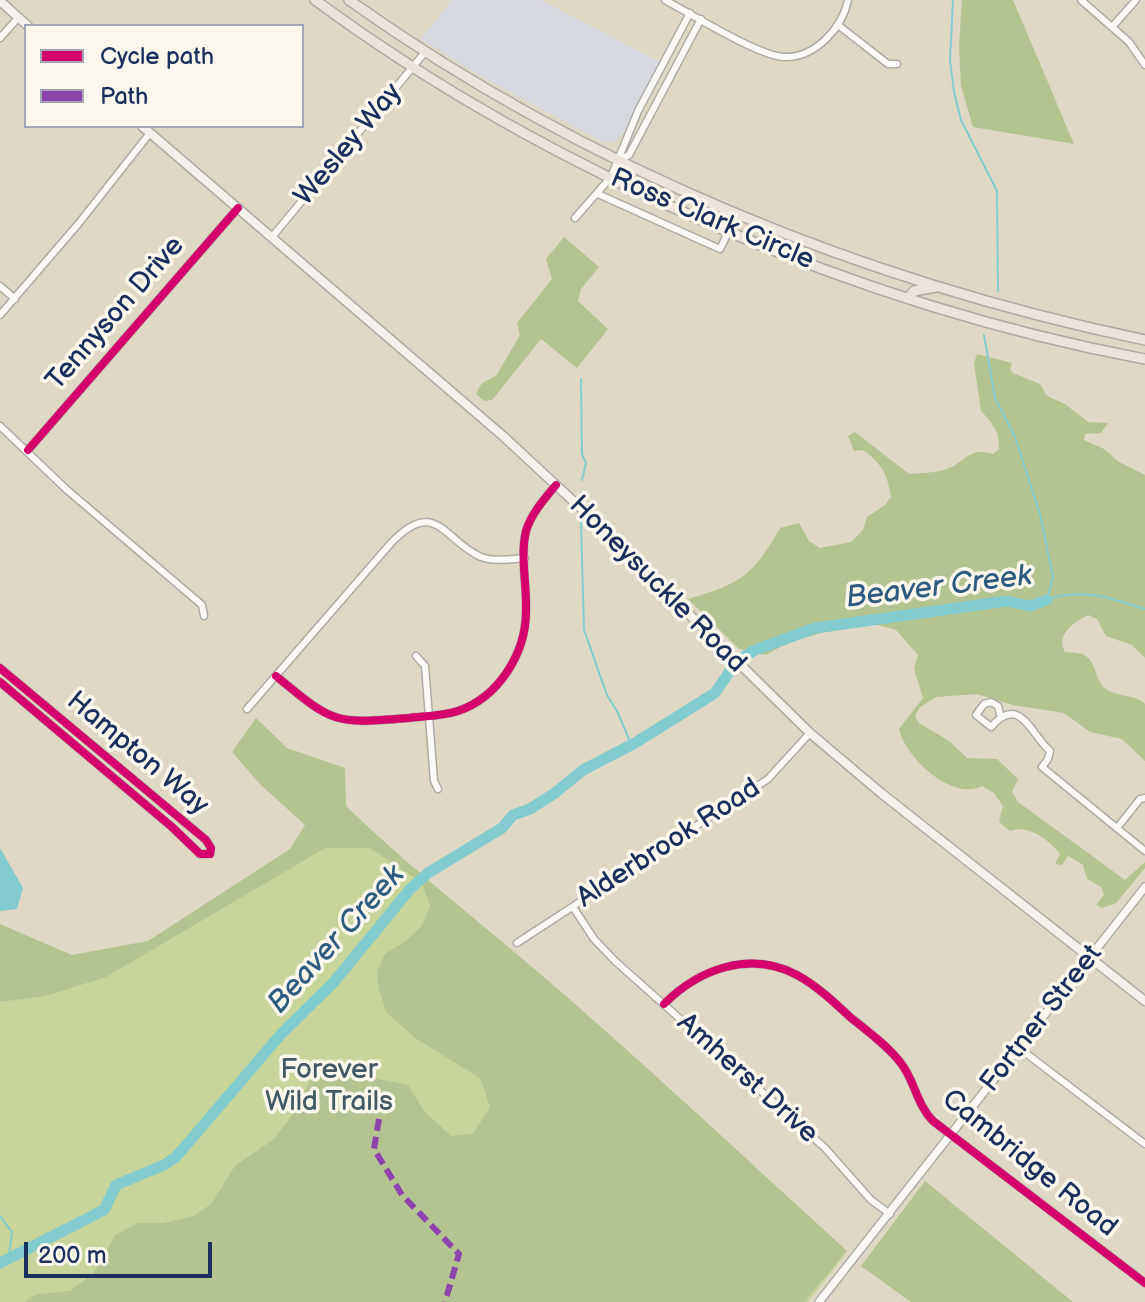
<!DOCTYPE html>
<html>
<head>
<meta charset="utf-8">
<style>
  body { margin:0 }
  #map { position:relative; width:1145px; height:1302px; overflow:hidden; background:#ded8c4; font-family:"Balsamiq Sans",sans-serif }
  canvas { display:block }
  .legend { position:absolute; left:24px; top:24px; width:280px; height:104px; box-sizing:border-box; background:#fbf7ec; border:2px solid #a1a7b3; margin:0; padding:10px 14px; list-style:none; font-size:24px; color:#1b2f5e }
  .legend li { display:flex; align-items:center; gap:16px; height:40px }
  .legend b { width:40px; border:2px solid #a1a7b3 }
  .scale { position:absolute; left:24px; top:1242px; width:188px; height:36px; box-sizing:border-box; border:4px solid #1b2f5e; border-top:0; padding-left:10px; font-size:24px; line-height:28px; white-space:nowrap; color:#1b2f5e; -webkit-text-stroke:6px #fbf7ec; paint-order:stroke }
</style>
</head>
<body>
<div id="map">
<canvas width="1145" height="1302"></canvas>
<ul class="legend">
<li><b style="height:10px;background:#d6006c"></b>Cycle path</li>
<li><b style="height:10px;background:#8e44ad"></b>Path</li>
</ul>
<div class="scale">200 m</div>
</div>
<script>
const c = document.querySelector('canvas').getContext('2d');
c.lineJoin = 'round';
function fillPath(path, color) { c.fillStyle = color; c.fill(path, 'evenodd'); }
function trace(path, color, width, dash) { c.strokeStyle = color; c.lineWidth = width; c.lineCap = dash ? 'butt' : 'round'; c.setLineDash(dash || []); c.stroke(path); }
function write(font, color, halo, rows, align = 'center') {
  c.font = font + ' "Balsamiq Sans",sans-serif'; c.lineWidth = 7; c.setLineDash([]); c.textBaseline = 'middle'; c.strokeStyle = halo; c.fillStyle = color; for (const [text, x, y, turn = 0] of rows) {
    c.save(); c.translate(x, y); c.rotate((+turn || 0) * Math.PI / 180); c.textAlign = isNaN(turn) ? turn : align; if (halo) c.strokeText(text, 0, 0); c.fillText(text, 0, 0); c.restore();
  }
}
const built = new Path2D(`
  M452 0H541L660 62 622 135 614 142H603L482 77 421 39Z`);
const green = new Path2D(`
  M347 817 623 1049 844 1256 808 1302H0V1002L21 999 169 934Z`);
const forest = new Path2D(`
  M962 0H1013L1074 144 973 127 961 86 959 46Z
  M564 237 599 267 581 289 578 301 608 329 577 368 541 339 492 400 484 401 476 394 482 383 496 376 520 335 517 323 552 279 546 259Z
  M977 354 1012 363 1010 369 1013 373 1040 384 1047 396 1065 404 1088 422 1108 423 1101 433 1085 434 1084 440 1104 449 1119 462 1145 475V658L1132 645 1106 636 1097 619 1088 615C1074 622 1055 635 1065 652 1070 653 1079 652 1084 655 1098 662 1094 684 1109 691 1122 697 1136 695 1145 704V761L1122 739 1090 732 1064 713 1013 705 977 694 936 697 920 707 915 716 919 723 949 741 967 758 997 759 1018 779 1012 792 1018 802 1125 880 1145 862V868L1116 903 1102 908 1096 905 1104 895 1101 887 1087 879 1083 865 1068 856 1062 865 1055 864 1060 854C1049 840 1028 824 1010 831L999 822 1003 806 994 793 982 786C952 802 905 757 899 729L923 698 914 669 918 655 896 630 874 624 821 633 787 643 766 655 739 649 688 599C740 584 753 576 780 528L799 523 809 541 820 548 851 542 863 530 867 517 885 505 891 497C887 473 883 465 863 450L854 451 848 436 855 432 909 474C920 473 933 473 944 470 964 465 967 446 993 454L999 449 998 435 991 422 981 411 974 363Z
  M256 718 287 748 345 768 346 806C416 874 494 933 567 997 662 1080 754 1166 847 1251L804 1302H24L38 1294 70 1291 93 1274 116 1234 139 1223H163L194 1216 211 1204 235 1166 274 1139 293 1114 309 1082 332 1063 378 1079 408 1085 424 1111 451 1136 473 1134 490 1107 480 1078 415 1038 387 1013 379 991 377 972 385 954 406 941 422 926 430 906 421 882 370 848H325L106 977 46 996 0 1002V924L72 955 148 941 290 849 305 825 260 784 232 752Z
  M925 1181 1073 1302H911L861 1266Z`);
const water = new Path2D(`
  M0 848 23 888 17 909 0 911Z`);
const stream = new Path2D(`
  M953 0 950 60 954 92 961 120 997 191 998 291
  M984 335 995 398 1015 437 1040 514 1053 577 1047 600
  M581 379 582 454 586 463 582 480
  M581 492V500
  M581 523 584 630 607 695 618 713 631 744
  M1048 599C1085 588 1109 598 1145 609
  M0 1216 12 1232 8 1263`);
const river = new Path2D(`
  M742 658 755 650 815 628 1007 601 1030 606 1047 600
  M0 1263 104 1210 116 1185 164 1165 176 1157 282 1033 333 983 411 888 428 873 502 828 513 815 530 809 555 793 583 770 635 743 715 693 732 668`);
const minor = new Path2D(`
  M665 0C691 14 757 55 783 57 800 58 815 50 827 38 838 27 845 15 848 0
  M1081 0 1129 42 1145 65
  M838 25 888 64H897
  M1112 27 1136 0
  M0 38 18 18
  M619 160 629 155 701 19
  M598 194 720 249 729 231
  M575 218 611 177 638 111 690 13
  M272 237 426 51
  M0 286 15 299
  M0 315 79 223 150 133
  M0 426 66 489 202 605 204 616
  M28 450 238 208
  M416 656 425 666 434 781 438 789
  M0 668 206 840 211 848 210 854H200L172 827 0 682
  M276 676C334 724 334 724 409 718 425 716 443 716 458 711 499 697 526 653 526 611 527 585 520 556 526 531 531 514 545 498 556 485
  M247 709 391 543C436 496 444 541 481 557 494 562 511 559 525 558
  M1001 718 998 706 991 702 984 704 976 715 991 727C1020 693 1031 735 1050 751L1048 759 1042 767 1145 851
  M1117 828 1140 799 1145 798
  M573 907 594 939 615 961 825 1148 871 1200 890 1214
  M517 943 768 779 810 733
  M664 1004C699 969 750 950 797 975 817 986 834 1002 850 1017 867 1031 887 1045 900 1062 915 1080 916 1104 933 1121L1145 1283
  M1019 1048 1145 1144`);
const tertiary = new Path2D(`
  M819 1302 1145 887`);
const secondary = new Path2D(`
  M0 1 28 26
  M142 126 503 436 585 512 810 733 881 793 1145 1001`);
const trunk = new Path2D(`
  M315 0C548 172 860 306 1145 359
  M349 0C585 168 862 281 1145 340
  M909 297 914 291 936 287`);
const quiet = new Path2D(`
  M379 1119 374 1149 402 1195 459 1254 445 1302`);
const cycleway = new Path2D(`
  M28 450 238 208
  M0 668 206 840 211 848 210 854H200L172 827 0 682
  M276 676C334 724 334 724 409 718 425 716 443 716 458 711 499 697 526 653 526 611 527 585 520 556 526 531 531 514 545 498 556 485
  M664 1004C699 969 750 950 797 975 817 986 834 1002 850 1017 867 1031 887 1045 900 1062 915 1080 916 1104 933 1121L1145 1283`);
const streetNames = [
  ["Wesley Way",349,145,-50],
  ["Ross Clark Circle",712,220,23],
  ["Tennyson Drive",116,314,-49],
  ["Honeysuckle Road",657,585,45],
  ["Hampton Way",137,754,40],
  ["Alderbrook Road",669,844,-33],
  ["Fortner Street",1042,1019,-52],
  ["Amherst Drive",747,1079,42],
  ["Cambridge Road",1029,1164,39]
];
const parkNames = [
  ["Forever",329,1071],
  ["Wild Trails",329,1103]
];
const waterNames = [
  ["Beaver Creek",939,588,-7],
  ["Beaver Creek",337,940,-48]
];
fillPath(built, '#d7d9e1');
fillPath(green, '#c7d59a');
fillPath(forest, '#b3c491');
fillPath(water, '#82cbce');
trace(stream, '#82cbce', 2);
trace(river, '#82cbce', 11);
trace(minor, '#adaba4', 9);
trace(tertiary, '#adaba4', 10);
trace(secondary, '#adaba4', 11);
trace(trunk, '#adaba4', 12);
trace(minor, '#faf9f6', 6);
trace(tertiary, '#faf9f6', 7);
trace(secondary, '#f4f1ec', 8);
trace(trunk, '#ece4db', 9);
trace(quiet, '#8e44ad', 6, [12, 6]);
trace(cycleway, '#d6006c', 8);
write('28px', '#1b2f5e', '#fbf7ec', streetNames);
write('28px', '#425864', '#fbf7ec', parkNames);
write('italic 30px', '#2e5c81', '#fbf7ec', waterNames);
</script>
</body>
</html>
